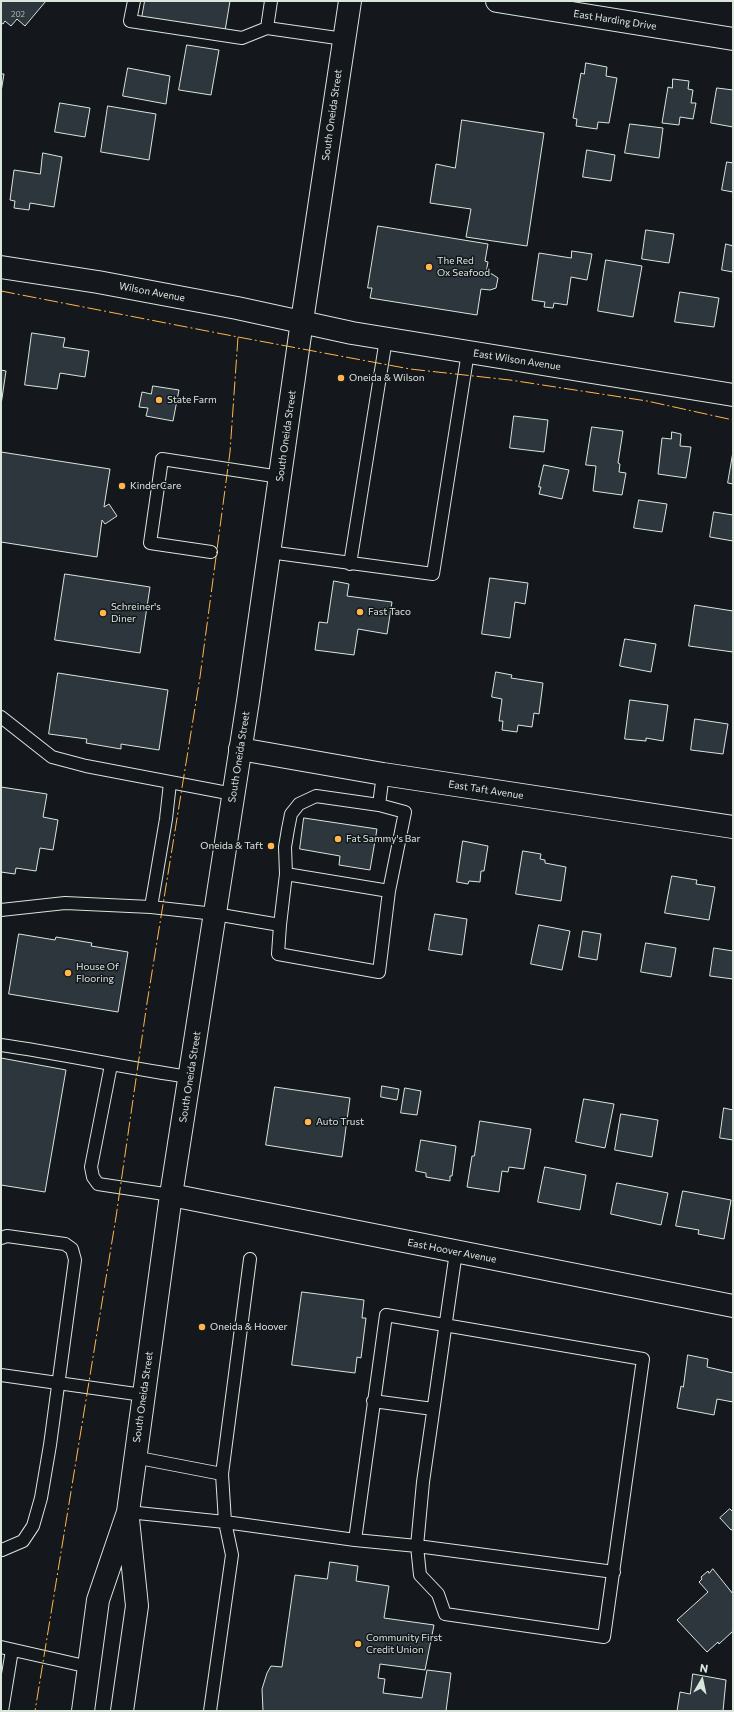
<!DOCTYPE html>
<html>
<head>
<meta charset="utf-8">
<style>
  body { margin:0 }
  #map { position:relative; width:734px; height:1712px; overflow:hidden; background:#14181c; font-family:Commissioner,sans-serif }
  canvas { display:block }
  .frame { position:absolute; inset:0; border:2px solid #d8e6dc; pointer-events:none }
  .north { position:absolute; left:682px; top:1660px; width:40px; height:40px; -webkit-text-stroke:3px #14181c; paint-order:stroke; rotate:9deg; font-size:11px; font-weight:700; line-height:16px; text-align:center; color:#d8e6dc }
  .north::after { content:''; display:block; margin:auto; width:14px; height:18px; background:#d8e6dc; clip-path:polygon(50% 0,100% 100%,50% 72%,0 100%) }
</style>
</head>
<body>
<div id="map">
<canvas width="734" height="1712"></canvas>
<div class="frame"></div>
<div class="north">N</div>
</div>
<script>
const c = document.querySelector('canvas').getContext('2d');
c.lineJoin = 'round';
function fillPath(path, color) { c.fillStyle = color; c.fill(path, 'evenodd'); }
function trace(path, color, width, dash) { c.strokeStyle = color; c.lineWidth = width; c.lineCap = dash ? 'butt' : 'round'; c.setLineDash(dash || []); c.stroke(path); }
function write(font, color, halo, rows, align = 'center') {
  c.font = font + ' Commissioner,sans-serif'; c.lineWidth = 3; c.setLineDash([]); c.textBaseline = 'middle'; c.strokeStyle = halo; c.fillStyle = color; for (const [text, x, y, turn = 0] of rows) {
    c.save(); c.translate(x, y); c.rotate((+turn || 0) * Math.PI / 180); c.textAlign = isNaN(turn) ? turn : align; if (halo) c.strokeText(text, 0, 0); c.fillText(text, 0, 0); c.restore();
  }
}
const building = new Path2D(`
  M1 1H46L25 26 17 19 11 26 5 21 3 24 1 23Z
  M145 1H230L225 31 142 18Z
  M187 45 219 50 211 95 179 90Z
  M586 63 607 67 606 76 617 78 609 123 598 122 597 129 576 126 577 119 573 118 581 73 584 74Z
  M128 68 170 76 166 104 123 96Z
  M1 74H4L1 92Z
  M673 79 689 81 688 89 693 90 691 103H696L693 119 680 117 679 125 662 123 668 87 672 88Z
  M717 88 733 90V127L711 123Z
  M60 103 90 108 85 137 55 132Z
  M108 106 156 114 149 160 101 152Z
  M462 120 544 133 527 246 466 237 471 209 430 203 436 164 455 168Z
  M630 124 663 128 659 158 625 153Z
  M587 150 615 155 611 181 583 177Z
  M43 153 62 157 54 207 30 203 29 210 14 208 15 201 10 200 14 170 40 174Z
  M727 162 733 163V192L722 190Z
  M378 226 488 244 485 261 488 262 486 273 492 274 498 278 496 288 490 290 481 289 477 315 370 298 372 288H368Z
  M646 230 674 234 669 263 642 259Z
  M726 244 733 246V272L722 270Z
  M572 251 592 254 587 280 571 277 567 305 554 303 553 308 544 307 545 302 532 300 539 253 571 258Z
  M606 260 642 266 633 317 598 311Z
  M680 292 719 298 714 327 675 322Z
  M32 333 65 338 63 347 89 351 85 377 60 373 57 389 25 385Z
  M1 370 6 371 1 405Z
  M153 386 179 390 173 421 146 416 148 408 139 407 142 392 151 394Z
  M514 416 548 420 544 452 510 448Z
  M592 427 623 431 618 463 620 464 619 472 626 473 622 495 593 491 596 466 586 465Z
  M672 432 681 434 680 446 691 447 686 478 658 474 662 438 671 439Z
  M1 452 110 469 104 507 109 504 117 516 105 524 102 520 97 557 1 542Z
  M733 452V484L728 483Z
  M544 465 569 470 562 499 539 494 541 487H539Z
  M639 500 667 504 662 532 634 528Z
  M714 512 733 515V541L710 537Z
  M65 574 150 587 140 653 55 640Z
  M490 578 528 583 525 604 515 602 510 638 482 634Z
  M334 581 349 584 347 596 392 602 387 634 358 629 354 655 315 650 319 622 327 623Z
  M695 605 733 611V652L689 646Z
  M625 639 656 644 651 672 620 666Z
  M496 672 512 675 511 678 543 683 539 714 534 713 532 727 518 725 517 732 502 730 503 721H499L502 699 492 697Z
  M58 673 168 690 159 750 121 744V749L86 743 87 739 49 734Z
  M630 700 668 705 663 741 646 738V741L625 739Z
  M695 719 728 724 723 754 691 750Z
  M1 787 47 794 43 817 58 820 53 850 40 848 36 871 16 868 15 874 1 872Z
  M304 818 377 829 370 870 339 865 340 856 300 849Z
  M463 841 488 846 484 871H481L480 882 469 881 468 884 457 882Z
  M523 851 541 854 540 859 545 860V863L566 867 561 901 516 894Z
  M672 876 697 880 696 884 715 887 709 920 665 913Z
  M435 914 467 919 462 955 429 950Z
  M539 925 570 931 562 970 531 964Z
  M583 931 601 934 597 960 579 957Z
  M19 934 55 940 56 937 92 943 91 946 128 952 118 1012 9 994Z
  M646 943 676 948 671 977 641 972Z
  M714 948 733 951V979L710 976Z
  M1 1058 66 1070 45 1192 1 1185Z
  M382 1086 399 1089 397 1100 381 1097Z
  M275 1087 350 1098 342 1157 266 1145Z
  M405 1088 421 1091 417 1115 401 1113Z
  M584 1099 614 1104 605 1148 576 1142Z
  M724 1108 733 1110V1140L720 1138Z
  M621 1114 658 1120 652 1157 615 1150Z
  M480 1121 531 1129 524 1169 509 1167 508 1172 502 1171 499 1192 467 1187 472 1156H474Z
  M421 1140 456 1146 452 1176H450V1181L426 1177V1173L416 1171Z
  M545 1167 586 1175 580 1210 538 1202Z
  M617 1183 668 1193 661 1225 611 1214Z
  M683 1191 731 1200 724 1239 698 1234 699 1230 676 1226Z
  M302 1292 364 1300 362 1318H366L361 1358 357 1357 355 1373 292 1365Z
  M688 1355 708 1359 707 1367 733 1373V1402L717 1399 714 1415 677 1408 681 1386 683 1387Z
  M730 1509 733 1512V1529L731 1530 720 1518Z
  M330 1562 358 1566 356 1581 389 1586 384 1618 434 1625 425 1670 380 1664 378 1678 385 1679 383 1693 422 1698 427 1670 451 1673 446 1711H263L262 1689 267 1673 271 1666 282 1667 295 1575 327 1579Z
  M713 1569 733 1594V1631L719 1644 718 1642 707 1652 677 1620 708 1592 699 1582 702 1579 701 1577 708 1571 709 1573Z
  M693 1674 726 1680 723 1711H677L680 1692 690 1694Z`);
const service = new Path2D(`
  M134 1 130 21 242 38 267 28 344 39
  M267 28 271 1
  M211 552 150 543 162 459 280 477
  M269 552 433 574 468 352
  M350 564 386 339
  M1 717 52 757 86 766 233 794
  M286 874 285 847 288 829 291 814 299 804 316 796 379 805
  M151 907 166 819 170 783
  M1 910 65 903 151 907 215 914 280 925 286 874 389 891 405 812 379 805 383 774
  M280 925 278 954 379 972 389 891
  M1 1045C64 1054 126 1068 189 1077
  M111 1065 91 1167 93 1177 98 1184 171 1195
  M1 1238 7 1236 65 1244 72 1249 75 1260 50 1445 41 1498 33 1526 23 1541 2 1550
  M1 1375 143 1395
  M373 1401 433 1409
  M134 1457 222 1474 225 1522 355 1540 417 1546 423 1482 456 1252
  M222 1474 250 1259
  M128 1512 225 1522 232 1555 210 1711
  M355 1540 386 1315 643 1359 604 1637 445 1614 438 1594 420 1575 417 1546 614 1572
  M1 1647 89 1667
  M2 1711 12 1650`);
const minor = new Path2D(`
  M497 1 733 39
  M1 267 98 282 237 308 352 333 733 395
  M171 1195 733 1306`);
const tertiary = new Path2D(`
  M240 749 383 774 733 827`);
const primary = new Path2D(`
  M83 1711 98 1600 128 1512 171 1195 248 701 302 321 350 1
  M122 1711 137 1606 128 1519`);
const power = new Path2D(`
  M1 291 238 337 230 452 200 677 147 1003 116 1217 35 1711
  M238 337 410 369 510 380 647 401 733 420`);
const markers = [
  [429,267,4,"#ffb74d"],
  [341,378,4,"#ffb74d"],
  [159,400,4,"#ffb74d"],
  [122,486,4,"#ffb74d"],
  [360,612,4,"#ffb74d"],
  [103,613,4,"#ffb74d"],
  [338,839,4,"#ffb74d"],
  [271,846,4,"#ffb74d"],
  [68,973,4,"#ffb74d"],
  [308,1122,4,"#ffb74d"],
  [202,1327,4,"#ffb74d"],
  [358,1644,4,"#ffb74d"]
];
const numberNames = [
  ["202",18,14]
];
const streetNames = [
  ["East Harding Drive",615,20,9],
  ["South Oneida Street",332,115,-82],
  ["Wilson Avenue",152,292,11],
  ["East Wilson Avenue",517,360,9],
  ["South Oneida Street",286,436,-82],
  ["South Oneida Street",239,757,-81],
  ["East Taft Avenue",486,790,9],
  ["South Oneida Street",190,1077,-81],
  ["East Hoover Avenue",452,1251,11],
  ["South Oneida Street",143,1397,-82]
];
const poiNames = [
  ["The Red",437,261],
  ["Ox Seafood",437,273],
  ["Oneida & Wilson",349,378],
  ["State Farm",167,400],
  ["KinderCare",130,486],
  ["Schreiner's",111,607],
  ["Diner",111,619],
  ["Fast Taco",368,612],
  ["Fat Sammy's Bar",346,839],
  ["Oneida & Taft",263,846,"right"],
  ["House Of",76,967],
  ["Flooring",76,979],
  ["Auto Trust",316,1122],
  ["Oneida & Hoover",210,1327],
  ["Community First",366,1638],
  ["Credit Union",366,1650]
];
fillPath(building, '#2c363c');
trace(building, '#d8e6dc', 1);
trace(service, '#d8e6dc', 14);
trace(minor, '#d8e6dc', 24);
trace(tertiary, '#d8e6dc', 24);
trace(primary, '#d8e6dc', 24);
trace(service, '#14181c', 12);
trace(minor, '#14181c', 22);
trace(tertiary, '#14181c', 22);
trace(primary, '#14181c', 22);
trace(power, '#ffb74d', 1, [14, 3, 2, 3]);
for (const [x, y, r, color] of markers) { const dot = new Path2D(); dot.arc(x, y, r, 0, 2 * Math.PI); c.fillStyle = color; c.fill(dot); trace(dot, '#14181c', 1.5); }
write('8px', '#adbab4', null, numberNames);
write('10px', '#d8e6dc', '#14181c', streetNames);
write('10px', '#d8e6dc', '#14181c', poiNames, 'left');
</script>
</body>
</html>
